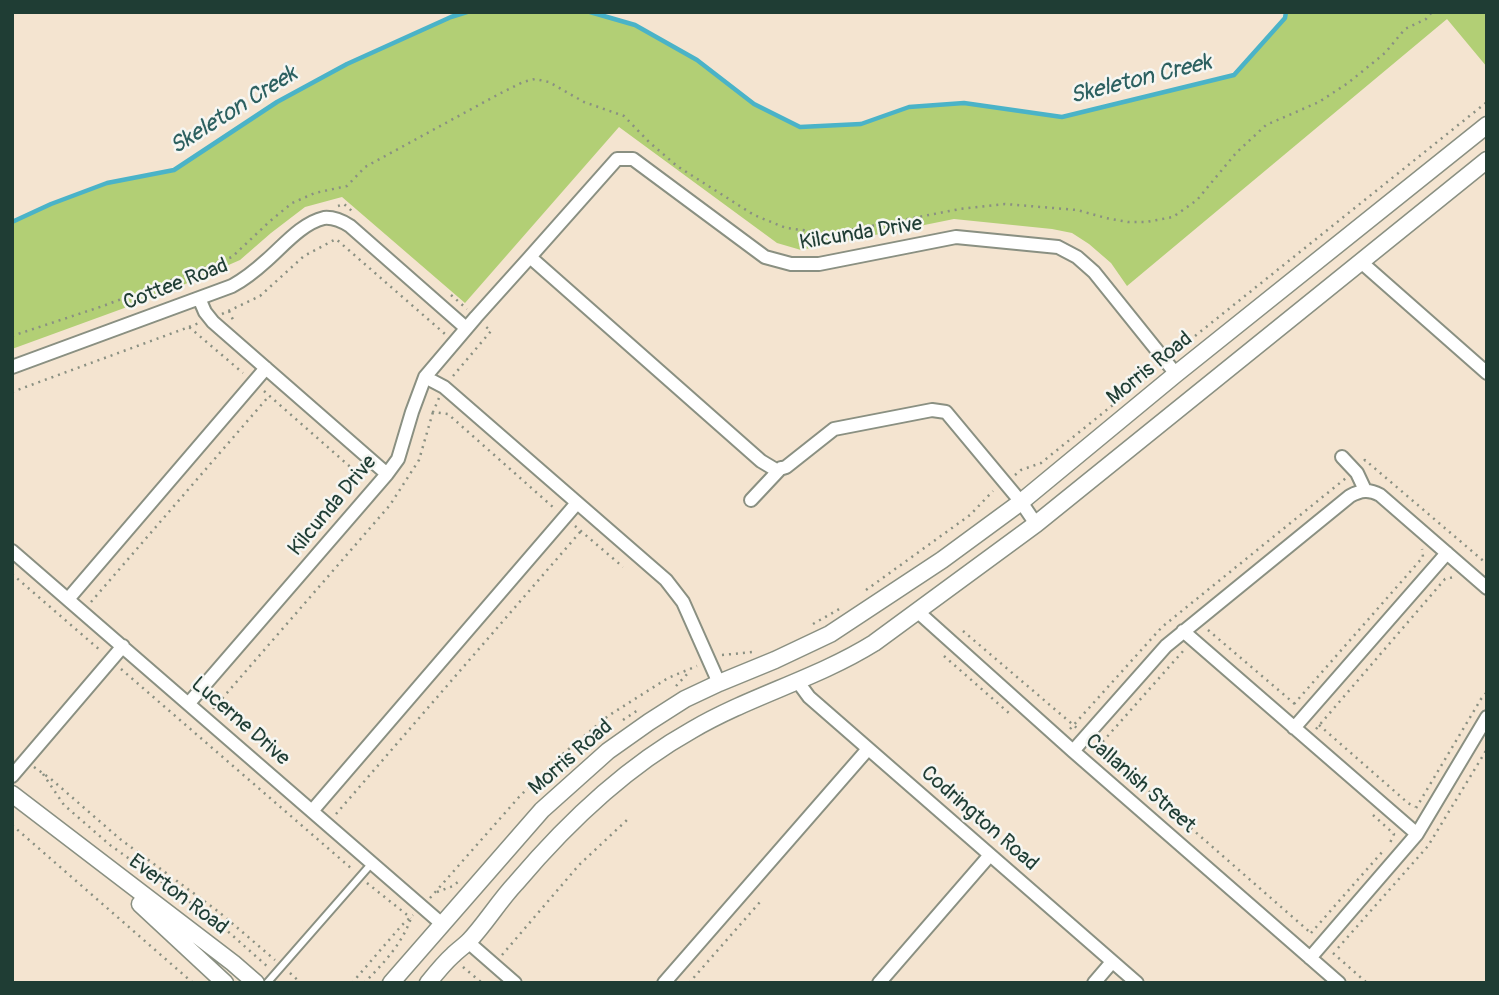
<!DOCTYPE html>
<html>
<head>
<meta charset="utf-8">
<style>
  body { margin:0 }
  #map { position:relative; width:1499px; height:995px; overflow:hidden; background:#f4e4d0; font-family:Pangolin,sans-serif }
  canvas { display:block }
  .frame { position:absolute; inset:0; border:14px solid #1f3d34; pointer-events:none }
</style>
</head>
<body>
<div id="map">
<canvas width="1499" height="995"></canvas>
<div class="frame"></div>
</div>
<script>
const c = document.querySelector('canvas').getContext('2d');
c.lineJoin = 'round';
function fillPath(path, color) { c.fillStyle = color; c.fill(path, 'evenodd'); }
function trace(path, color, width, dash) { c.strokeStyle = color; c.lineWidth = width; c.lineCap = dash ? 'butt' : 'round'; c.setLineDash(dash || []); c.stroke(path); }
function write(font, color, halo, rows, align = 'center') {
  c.font = font + ' Pangolin,sans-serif'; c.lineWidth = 5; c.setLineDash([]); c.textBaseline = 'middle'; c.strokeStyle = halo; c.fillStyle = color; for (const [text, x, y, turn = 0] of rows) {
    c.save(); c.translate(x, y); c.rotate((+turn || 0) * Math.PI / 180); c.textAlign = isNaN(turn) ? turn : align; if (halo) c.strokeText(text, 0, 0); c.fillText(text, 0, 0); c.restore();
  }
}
const green = new Path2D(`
  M467 12H590L635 25 697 60 754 104 800 127 861 124 909 107 964 103 1062 117 1234 75 1285 18 1286 12H1487V67L1447 19 1127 286 1111 263 1089 244 1072 233 1052 229 954 219 801 250 777 243 619 127 465 303 342 197 305 207 271 233 240 260 160 295 12 349V222L51 204 107 183 174 170 277 102 347 64 450 17Z`);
const stream = new Path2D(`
  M590 12 635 25 697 60 754 104 800 127 861 124 909 107 964 103 1062 117 1234 75 1285 18 1286 12
  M12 222 51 204 107 183 174 170 277 102 347 64 451 17 467 12`);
const path = new Path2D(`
  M338 206 344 204 353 212
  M451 295 467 309
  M229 311 234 322
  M222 314 260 296 304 256 336 239 445 334
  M189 327 199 323
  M12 336 103 306 232 257 269 222 292 203 315 193 347 186 365 167 499 94 523 82 535 79 549 82 584 102 624 116 649 142 677 166 754 215 786 228 818 232 845 231 960 209 1005 204 1077 210 1106 218 1128 222H1146L1173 217 1197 200 1236 153 1266 125 1319 102 1348 83 1385 53 1405 29 1426 19 1432 12
  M1170 348 1190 340 1487 102
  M453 376 491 331 485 326
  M264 391 364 479
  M12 392 189 327 243 373
  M1128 393 1151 361
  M439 398 433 412 448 414 554 508
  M1364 461 1365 460 1487 564
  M1015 475 1021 470 1041 463 1114 404
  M575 526 623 567
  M12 574 101 651
  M866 590 970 515 993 491
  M91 602 269 396
  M813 624 841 608
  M1208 630 1296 705
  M963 631 1078 729
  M722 655 753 652
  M944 656 1010 714
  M121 669 352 869
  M676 686 690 671
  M1294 704 1423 557 1422 549
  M213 709 390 505 419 460 433 412
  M623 720 638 710
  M1319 725 1408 803 1415 807
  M1070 729 1162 627 1346 478
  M1316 729 1445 579 1454 577
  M1096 745 1312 934
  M1098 747 1184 650
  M34 767 51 779 120 839 219 912 275 960
  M43 774 64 805 110 845 215 920 268 967
  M1416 808 1481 699 1487 692
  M336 814 581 531
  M1373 815 1394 834 1390 843
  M12 825 193 983
  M367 883 411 918
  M437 892 453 886 459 881
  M430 898 519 797 558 758 608 716 668 678 697 666
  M1311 933 1383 851
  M1338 948 1428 846 1487 749
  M1333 953 1367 983
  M502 955 579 865 628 819
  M463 967 482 983
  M290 973 301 983
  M352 983 402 925 413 915
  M364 983C383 964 402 944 411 918
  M689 983 760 902`);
const service = new Path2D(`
  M267 983 372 863`);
const minor = new Path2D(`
  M530 257 617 159H633L765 257 791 264H819L956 237 1058 247 1077 257 1094 272 1176 374
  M1361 262 1487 373
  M199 298 205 312 213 322 387 474
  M12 367 232 286C245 279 256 270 267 260 283 246 302 223 324 218 334 217 342 221 350 226L466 328
  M425 377 444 387 666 580 683 602 719 683
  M1342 457 1357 473 1365 490
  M751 500 781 468
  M12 551 442 924
  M69 598 266 368
  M917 611 1073 751 1339 983
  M1183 631 1417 834
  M798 682 809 697 1137 983
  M189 703 387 474 398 459 412 412 425 377 476 317 530 257 761 461 776 470 786 467 834 429 932 410 946 412 1021 502 1036 524
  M1294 728 1447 553
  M1073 751 1166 646 1350 496C1361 490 1369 489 1380 495L1487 588
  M12 776 123 646
  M312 811 577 503
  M468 942 515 983
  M1310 958 1417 834 1487 717
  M664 983 868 749
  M879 983 990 855
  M1094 983 1112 962`);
const tertiary = new Path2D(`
  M12 794 233 963 256 983
  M140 904 225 983
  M391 983 542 810 608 751 649 722 685 699 719 683 775 660 830 634 942 560 1021 502 1176 374 1487 125
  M428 983C436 973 444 963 453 955 458 950 464 946 469 941 486 923 499 901 516 883 566 824 624 768 692 730 750 696 816 679 874 643L1036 524 1487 160`);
const streetNames = [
  ["Kilcunda Drive",861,234,-9],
  ["Cottee Road",176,285,-21],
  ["Morris Road",1150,369,-39],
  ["Kilcunda Drive",333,506,-50],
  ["Lucerne Drive",240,722,41],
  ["Morris Road",571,758,-41],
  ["Callanish Street",1140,784,41],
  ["Codrington Road",979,819,41],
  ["Everton Road",178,895,37]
];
const waterNames = [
  ["Skeleton Creek",1141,80,-14],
  ["Skeleton Creek",234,111,-32]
];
fillPath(green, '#b2cf75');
trace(stream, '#4ab3c8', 4.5);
trace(service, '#8a9082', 10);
trace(minor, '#8a9082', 16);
trace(tertiary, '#8a9082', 19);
trace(path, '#8a9082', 2.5, [2, 5]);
trace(service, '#fff', 6);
trace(minor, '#fff', 12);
trace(tertiary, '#fff', 16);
write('21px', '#1f3d34', '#f6f6f2', streetNames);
write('italic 23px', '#2c6060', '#f6f6f2', waterNames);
</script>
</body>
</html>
